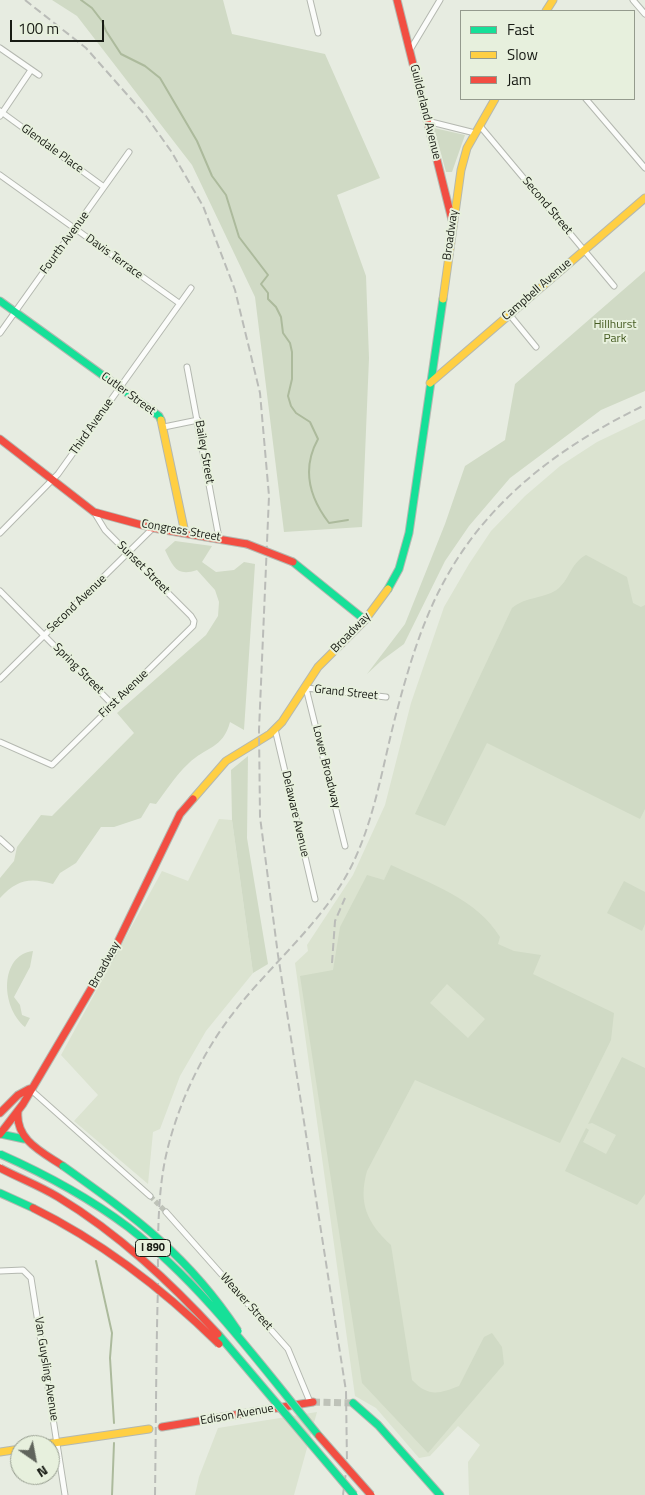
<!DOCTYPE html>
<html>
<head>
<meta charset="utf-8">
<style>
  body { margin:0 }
  #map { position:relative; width:645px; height:1495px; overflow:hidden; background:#e7ece1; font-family:"Titillium Web",sans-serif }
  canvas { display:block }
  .legend { position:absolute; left:460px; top:10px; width:175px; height:90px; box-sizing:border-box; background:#e7f0dd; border:1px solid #949b8d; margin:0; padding:6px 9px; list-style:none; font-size:15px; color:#181b14 }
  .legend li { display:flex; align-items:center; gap:10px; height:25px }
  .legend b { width:25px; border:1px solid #949b8d }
  .north { position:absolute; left:10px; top:1435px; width:50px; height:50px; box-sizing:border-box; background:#e7f0dd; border:1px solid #949b8d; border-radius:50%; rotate:147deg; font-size:14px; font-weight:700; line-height:20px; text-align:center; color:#181b14 }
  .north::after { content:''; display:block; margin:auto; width:18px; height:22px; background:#60645c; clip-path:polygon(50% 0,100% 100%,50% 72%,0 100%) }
  .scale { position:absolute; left:10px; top:20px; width:94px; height:22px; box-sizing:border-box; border:2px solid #181b14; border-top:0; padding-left:6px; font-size:15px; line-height:18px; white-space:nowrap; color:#181b14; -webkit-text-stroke:4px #e7f0dd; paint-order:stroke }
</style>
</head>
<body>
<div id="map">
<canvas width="645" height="1495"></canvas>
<ul class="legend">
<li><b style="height:6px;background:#16e098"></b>Fast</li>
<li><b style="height:6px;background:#ffcf43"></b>Slow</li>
<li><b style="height:6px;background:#f24e42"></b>Jam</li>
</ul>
<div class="north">N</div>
<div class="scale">100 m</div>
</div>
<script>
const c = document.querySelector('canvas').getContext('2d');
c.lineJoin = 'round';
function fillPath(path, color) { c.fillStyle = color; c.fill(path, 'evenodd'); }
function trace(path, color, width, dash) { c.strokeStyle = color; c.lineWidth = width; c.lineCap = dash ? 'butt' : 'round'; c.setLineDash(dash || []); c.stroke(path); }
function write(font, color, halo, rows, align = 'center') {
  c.font = font + ' "Titillium Web",sans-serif'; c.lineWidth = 4; c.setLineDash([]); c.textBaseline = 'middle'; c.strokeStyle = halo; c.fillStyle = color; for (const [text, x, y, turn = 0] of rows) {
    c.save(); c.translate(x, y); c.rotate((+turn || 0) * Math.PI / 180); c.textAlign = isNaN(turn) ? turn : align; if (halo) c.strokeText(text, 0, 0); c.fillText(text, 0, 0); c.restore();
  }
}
const built = new Path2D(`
  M645 419V1495H469L468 1462 480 1445 458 1426 430 1456 419 1458 376 1408 355 1396 295 963 308 951 307 945 353 875 385 805 411 703 444 607 469 564 491 531 525 496 560 466 597 442Z
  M219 819 232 820 253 973 206 1031 180 1076 160 1129 153 1132 148 1184 74 1121 98 1095 61 1055 162 871 188 881Z
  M317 1412 294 1495H195L199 1477 218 1428Z`);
const green = new Path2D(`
  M52 0H223L232 34 325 54 380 178 337 195 366 276 369 358 362 527 284 532 255 297 192 165 77 16Z
  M434 128 465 135 452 172H446Z
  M645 271V391L601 410 510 478 469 526 445 561 404 644 381 661 367 674 405 624 445 524 465 466 505 440 515 384Z
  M175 541 212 546 202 562 216 572 234 570 244 562 255 564 244 730 230 722C223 749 206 746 188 764 176 775 166 791 156 804L150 803 141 818 114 827H101L76 863 60 873 53 884C29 877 17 880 0 898V878L14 861 17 847 41 815 52 816 134 733 117 713 206 635 218 616 219 602 215 590 197 570C177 577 173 567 165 550Z
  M586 555 627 577 633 603 641 607 645 605V809L640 819 487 743 445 826 415 814 512 608C526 596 546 599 559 588 570 578 571 563 586 555Z
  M248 756 247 838 268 964 253 973 232 820 231 770Z
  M391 865C429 883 477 899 500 937L498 944 514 951 541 955 533 974 614 1013 611 1040 560 1143 415 1080 367 1171C358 1203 367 1223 391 1245L412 1380C428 1397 439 1394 459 1386L484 1337 492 1333 502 1347 504 1364 428 1453 362 1383 300 976 333 970 340 927 367 875 384 880ZM447 984 485 1019 468 1038 430 1003Z
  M624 881 645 892V924L642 931 607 913Z
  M33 951 30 967 14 997 20 1005 22 1015 30 1018 25 1027C0 1006 0 955 33 951Z
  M622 1057 645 1068V1194L637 1205 565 1171 586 1128 589 1130 583 1142 606 1154 616 1135 592 1123 588 1124Z`);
const stream = new Path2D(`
  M81 0 92 8 102 21 106 31 121 54 145 66 160 78 197 141 212 176 226 195 239 237 268 275 261 284 268 293V299L276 307 281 317 283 333 290 343 292 352V379L288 396 291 406 296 413 310 422 318 439C302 468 309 497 329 523L348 520
  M96 1261 112 1333 110 1358 114 1423
  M112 1495 114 1443`);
const streetTunnel = new Path2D(`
  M150 1196 166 1212`);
const secondaryTunnel = new Path2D(`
  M313 1402 353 1403`);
const street = new Path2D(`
  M310 0 318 33
  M633 0 645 14
  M0 48 39 75
  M410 50 440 0
  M586 99 645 168
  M0 111 104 187
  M0 116 31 70
  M427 121 475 133
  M480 126 614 286
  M0 175 179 303
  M509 314 536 347
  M0 333 129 152
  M187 367 219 538
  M164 427 198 420
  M0 533 58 474 191 288
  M0 591 113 705
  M0 679 153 528
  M275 729 315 899
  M0 742 52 765 193 626 194 621 191 616 105 530 94 512
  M0 839 11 849
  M345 846 306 688 386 697
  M30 1089 150 1196
  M166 1212 288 1349 310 1402
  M0 1271 23 1270 31 1278 65 1495`);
const fast = new Path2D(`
  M0 301 159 416 161 420
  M293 562 365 620
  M388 589 399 569 409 533 443 299
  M0 1134 24 1139
  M0 1193 33 1208
  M353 1403 378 1425 440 1495`);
const slow = new Path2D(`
  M546 11 553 0
  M443 299 461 170 467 148 495 99
  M430 383 645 198
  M161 420 185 533
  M193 799 226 761 270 734 282 722 318 667 365 620 388 589
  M40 1445 149 1429
  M0 1452 20 1449`);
const jam = new Path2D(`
  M397 0 452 220
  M0 439 94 512 153 528 247 544
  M18 1111C15 1140 42 1152 63 1166
  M0 1113 18 1095 29 1089
  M0 1134 23 1104 114 950 180 814 193 799
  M162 1427 313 1402`);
const rail = new Path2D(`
  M25 0 86 48 146 116 171 151 203 206 235 290 260 393 269 496 259 730 260 817 278 955 346 1391 347 1464 343 1495
  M332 963 335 921 345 898
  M155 1495C156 1425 156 1356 158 1286 158 1244 157 1201 165 1160 176 1108 201 1054 234 1012 272 963 321 924 350 869 374 822 382 769 395 718 408 669 422 620 447 576 492 496 564 444 645 405`);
const fastBridge = new Path2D(`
  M0 1154C45 1174 88 1197 128 1227 203 1285 259 1363 319 1436
  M63 1166C136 1218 188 1255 238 1331
  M218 1334 354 1495`);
const jamBridge = new Path2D(`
  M247 544 293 562
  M0 1168C19 1178 40 1186 58 1197 119 1234 170 1282 218 1334
  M33 1208C104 1243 163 1289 219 1344
  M319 1436 371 1495`);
const shields = [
  [153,1248,35]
];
const shieldNames = [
  ["I 890",153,1248]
];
const streetNames = [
  ["Guilderland Avenue",425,112,76],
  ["Glendale Place",52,149,36],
  ["Second Street",547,206,50],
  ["Broadway",451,235,-82],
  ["Fourth Avenue",65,243,-54],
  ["Davis Terrace",114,257,36],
  ["Campbell Avenue",537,290,-41],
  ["Cutler Street",128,394,36],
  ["Third Avenue",92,427,-55],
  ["Bailey Street",204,452,80],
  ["Congress Street",181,531,10],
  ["Sunset Street",143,568,45],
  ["Second Avenue",77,604,-44],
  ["Broadway",351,633,-46],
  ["Spring Street",78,669,45],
  ["Grand Street",346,693,6],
  ["First Avenue",124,694,-44],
  ["Lower Broadway",326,767,76],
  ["Delaware Avenue",295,814,77],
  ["Broadway",105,965,-61],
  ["Weaver Street",246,1302,48],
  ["Van Guysling Avenue",46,1369,81],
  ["Edison Avenue",237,1415,-10]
];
const parkNames = [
  ["Hillhurst",615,325],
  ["Park",615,339]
];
fillPath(built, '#dbe3d0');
fillPath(green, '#d0dac5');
trace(stream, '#acba9c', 2);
trace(streetTunnel, '#bec2b8', 5, [5, 2.5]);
trace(secondaryTunnel, '#bec2b8', 7, [7, 3.5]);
trace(street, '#b4b8b0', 7);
trace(fast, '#b4b8b0', 9);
trace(slow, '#b4b8b0', 9);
trace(jam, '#b4b8b0', 9);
trace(street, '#fbfcfa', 5);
trace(fast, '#16e098', 7);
trace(slow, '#ffcf43', 7);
trace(jam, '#f24e42', 7);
trace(rail, '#babcb8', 2, [8, 4]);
trace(fastBridge, '#b4b8b0', 9, []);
trace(jamBridge, '#b4b8b0', 9, []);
trace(fastBridge, '#16e098', 7);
trace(jamBridge, '#f24e42', 7);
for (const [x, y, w] of shields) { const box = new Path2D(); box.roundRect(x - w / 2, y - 8.5, w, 17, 4); c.fillStyle = '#e7f0dd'; c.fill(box); trace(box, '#181b14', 1); }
write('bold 11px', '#181b14', null, shieldNames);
write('12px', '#181b14', '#e7f0dd', streetNames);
write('12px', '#465c22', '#e7f0dd', parkNames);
</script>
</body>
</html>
